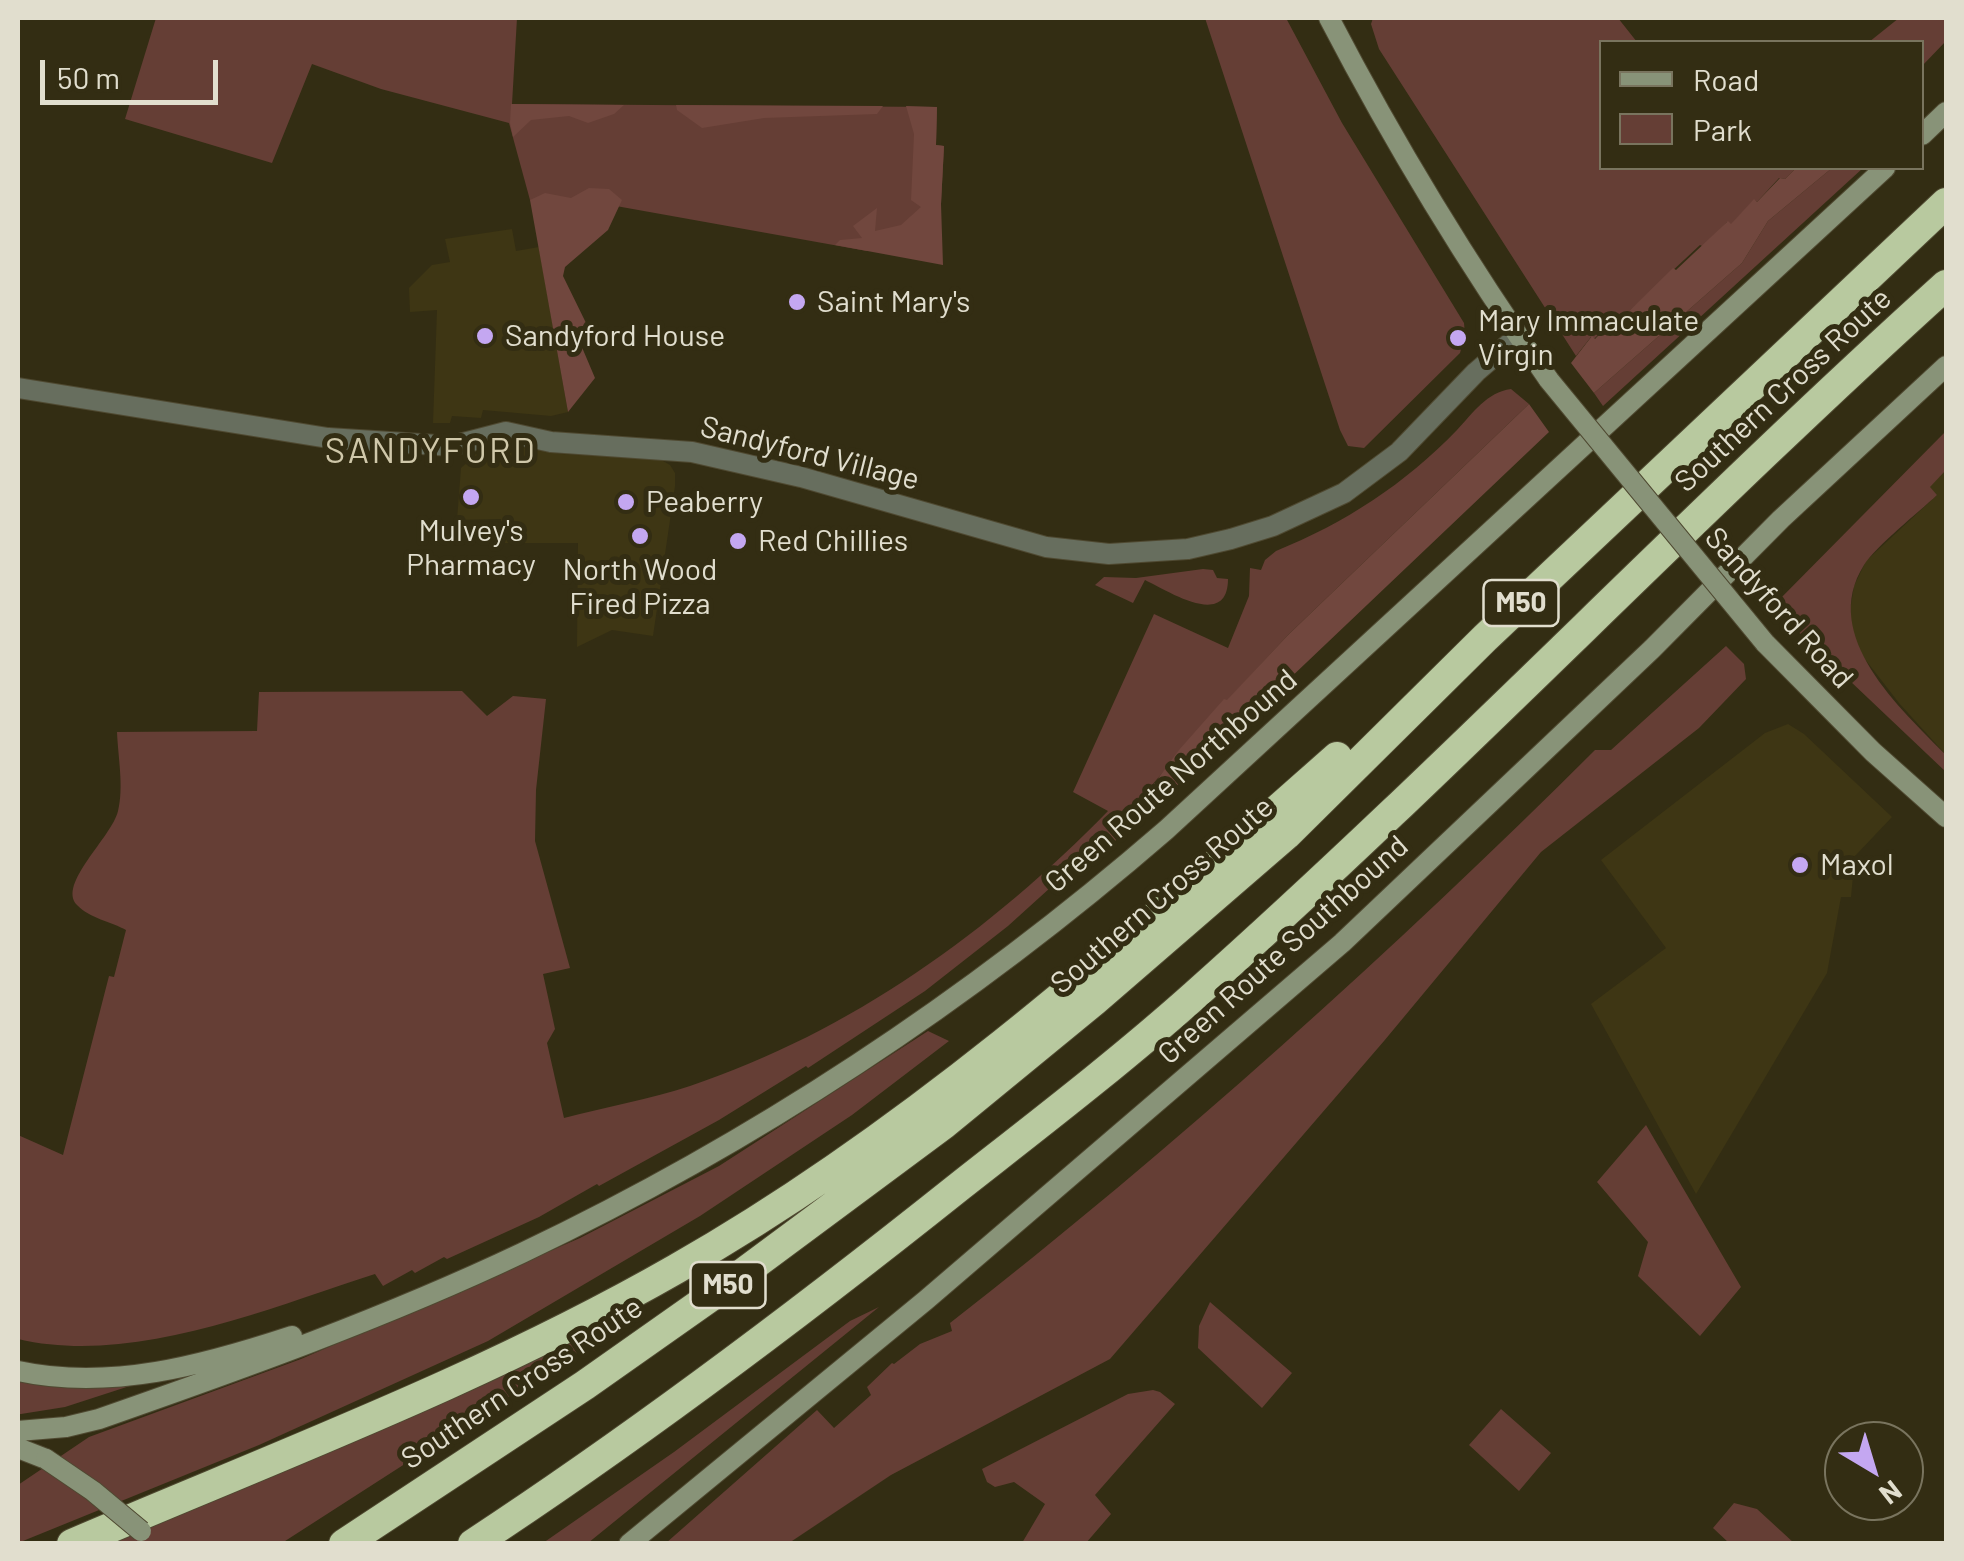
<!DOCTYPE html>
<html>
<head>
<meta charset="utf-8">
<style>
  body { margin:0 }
  #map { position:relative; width:1964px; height:1561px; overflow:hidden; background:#332d13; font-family:Barlow,sans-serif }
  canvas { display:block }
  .frame { position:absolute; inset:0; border:20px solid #e1dece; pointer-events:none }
  .legend { position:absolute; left:1599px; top:40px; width:325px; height:130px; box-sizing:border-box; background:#332d13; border:2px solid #79745e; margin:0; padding:12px 18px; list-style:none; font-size:30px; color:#e1dece }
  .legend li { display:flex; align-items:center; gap:20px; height:50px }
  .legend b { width:50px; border:2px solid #79745e }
  .north { position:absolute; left:1824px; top:1421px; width:100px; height:100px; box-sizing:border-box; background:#332d13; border:2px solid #79745e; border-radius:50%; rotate:142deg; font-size:28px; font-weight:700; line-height:40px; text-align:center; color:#e1dece }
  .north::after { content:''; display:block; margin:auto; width:35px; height:45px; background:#c4a7f1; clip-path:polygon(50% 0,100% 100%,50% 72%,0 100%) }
  .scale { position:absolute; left:40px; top:60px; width:178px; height:45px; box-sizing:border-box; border:5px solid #e1dece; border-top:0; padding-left:12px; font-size:30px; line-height:35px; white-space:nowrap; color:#e1dece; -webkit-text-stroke:8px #332d13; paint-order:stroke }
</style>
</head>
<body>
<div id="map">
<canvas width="1964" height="1561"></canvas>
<div class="frame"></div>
<ul class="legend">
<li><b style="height:12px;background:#889378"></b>Road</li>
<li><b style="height:28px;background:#653e35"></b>Park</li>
</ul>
<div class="north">N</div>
<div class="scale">50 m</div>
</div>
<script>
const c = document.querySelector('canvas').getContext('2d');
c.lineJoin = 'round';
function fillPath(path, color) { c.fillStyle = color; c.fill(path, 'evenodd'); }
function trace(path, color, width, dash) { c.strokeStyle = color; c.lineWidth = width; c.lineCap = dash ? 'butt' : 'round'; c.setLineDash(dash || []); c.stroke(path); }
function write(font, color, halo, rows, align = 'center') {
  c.font = font + ' Barlow,sans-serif'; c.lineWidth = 10; c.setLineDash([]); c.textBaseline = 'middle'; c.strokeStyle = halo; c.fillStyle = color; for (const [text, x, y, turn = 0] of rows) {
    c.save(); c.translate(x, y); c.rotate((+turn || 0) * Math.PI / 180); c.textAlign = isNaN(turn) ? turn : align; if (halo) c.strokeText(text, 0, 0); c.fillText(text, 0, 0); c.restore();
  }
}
const built = new Path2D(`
  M512 229 516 251 539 247 568 412 551 416 483 410 481 418 452 416 450 423H433L437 310 410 312 409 288 432 265 450 262 445 239Z
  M498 444 562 454 658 458 670 465 675 473V486L653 636 612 630 577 647 578 543H501V519L457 520 461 468 476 454Z
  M1946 470V755L1899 703 1861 654 1853 634 1850 611 1854 586 1866 561 1937 495 1929 487Z
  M1788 724 1804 734 1892 817 1855 856 1851 897H1841L1827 973 1696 1194 1591 1004 1666 948 1601 860 1765 733Z`);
const green = new Path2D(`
  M156 18H517L512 104 937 107 936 145 944 146 941 204 867 251 616 206 530 200 509 123 381 89 312 64 272 163 125 119Z
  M1205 18H1286L1342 123 1464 323 1465 335 1460 353 1364 448 1348 446 1340 430Z
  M1373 18H1618L1637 42H1602V168H1796L1785 179 1779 178 1757 202 1754 200 1731 225 1727 222 1704 247 1700 245 1623 317 1618 315 1594 339 1591 337 1576 356 1379 49 1371 24Z
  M1899 18H1946V41L1922 66V42H1869Z
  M1832 168H1863L1603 406 1594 393 1742 263 1768 221Z
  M1511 389 1529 404 1288 635 1227 701 1224 700 1114 830 1008 926 925 991 808 1068 806 1066 719 1120 599 1186 597 1184 539 1217 447 1259 444 1257 415 1273 412 1270 383 1286 375 1274C266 1309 132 1366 18 1339V1135L63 1155 109 976 114 977 126 930C112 922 89 918 77 905 57 884 112 837 118 811 124 787 118 757 117 732L257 731 259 692 462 691 487 716 513 696 546 699 536 790 535 841 570 968 543 974 555 1029 547 1043 564 1118C606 1107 650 1099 690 1086 851 1032 991 931 1108 811L1073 792 1154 614 1228 648 1249 596 1250 568 1261 570 1265 560 1276 551C1345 523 1405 484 1457 430 1473 413 1487 392 1511 389Z
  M1946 431V470L1930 487 1937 495C1919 512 1876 546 1864 565 1819 636 1900 708 1946 755V772L1772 607Z
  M1203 569 1213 570 1217 578 1228 579C1228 630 1168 591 1145 580L1133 603 1095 585 1104 577 1136 578Z
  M1726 646 1744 664 1746 679 1699 728 1541 852 1384 1041 1110 1359 891 1475 789 1543H666L817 1410 834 1428 871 1395 867 1387 892 1363 894 1364 920 1344 952 1331 950 1323C1175 1148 1393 951 1595 750H1611Z
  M928 1031 949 1041 852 1115 700 1216 488 1341 259 1445 18 1543V1485L89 1437 301 1359 580 1238 719 1166Z
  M1646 1125 1741 1287 1700 1336 1638 1276 1648 1242 1597 1182Z
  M1210 1302 1292 1373 1262 1408 1198 1348 1199 1326Z
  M879 1307 588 1543H543L674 1452 850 1321Z
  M571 1332 582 1350 282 1543 111 1544Z
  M18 1378 139 1383 65 1407 21 1414H18Z
  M1153 1390 1160 1392 1175 1404 1095 1495 1111 1514 1086 1543H1022L1045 1504 1014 1482 995 1487 987 1482 982 1469 1128 1394Z
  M1501 1409 1551 1453 1519 1491 1469 1445Z
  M1734 1503 1757 1509 1794 1543H1729L1713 1528Z`);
const forest = new Path2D(`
  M511 104 624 105 614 114 588 123 569 116 531 120 513 137 510 123Z
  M676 105 883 106 877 114 764 118 702 128 677 110Z
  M906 106 937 107 936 145 944 146 941 204 943 265 835 245 840 240 862 238 853 226 877 208 875 231 901 225 921 207 911 200 914 134Z
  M1796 168H1832L1768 221 1742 263 1594 393 1571 363 1592 336 1595 339 1619 314 1623 317 1673 268 1676 270 1728 221 1731 224 1754 199 1757 202 1780 178 1785 179Z
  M589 188 609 189 622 200 608 230 565 267 563 276 587 325 581 345 595 378 568 412 530 200 545 193 571 198Z
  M1529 404 1549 432 1125 835 1077 863 1139 804 1179 750 1224 699 1227 700 1288 635Z`);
const tertiary = new Path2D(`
  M18 388 328 438 452 446 506 432 551 442 692 452 801 477 1046 547 1109 554 1188 549 1231 539 1273 526 1344 493 1399 452 1476 372 1518 336`);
const secondary = new Path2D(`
  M1329 18C1394 143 1468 265 1549 380
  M1922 135 1946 112
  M1765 643 1873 752 1946 817
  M18 1371C110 1391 204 1365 292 1336
  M18 1431 66 1427 99 1419C242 1369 385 1318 522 1253 755 1142 971 999 1166 830L1885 168
  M18 1448 46 1459
  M629 1544 926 1300 1342 943 1652 649 1781 519 1946 366`);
const motorway = new Path2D(`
  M72 1544C275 1457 484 1379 676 1269 919 1131 1129 941 1337 757
  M344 1544 585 1385 727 1285 944 1124 1094 1001 1286 835 1485 638 1946 203
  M473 1544C642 1433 802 1312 960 1186 1039 1124 1120 1062 1195 995 1452 766 1690 516 1946 285`);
const secondaryBridge = new Path2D(`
  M1549 380 1765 643
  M46 1459 93 1491 141 1531`);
const markers = [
  [797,302,10,"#c4a7f1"],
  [485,336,10,"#c4a7f1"],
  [1458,338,10,"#c4a7f1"],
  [471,497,10,"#c4a7f1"],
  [626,502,10,"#c4a7f1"],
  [640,536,10,"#c4a7f1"],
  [738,541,10,"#c4a7f1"],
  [1800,865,10,"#c4a7f1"]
];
const shields = [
  [1521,603,75],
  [728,1285,75]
];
const shieldNames = [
  ["M50",1521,603],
  ["M50",728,1285]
];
const poiNames = [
  ["Saint Mary's",817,302],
  ["Mary Immaculate",1478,321],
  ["Virgin",1478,355],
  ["Sandyford House",505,336],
  ["Peaberry",646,502],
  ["Mulvey's",471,531,"center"],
  ["Pharmacy",471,565,"center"],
  ["Red Chillies",758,541],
  ["North Wood",640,570,"center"],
  ["Fired Pizza",640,604,"center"],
  ["Maxol",1820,865]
];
const streetNames = [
  ["Southern Cross Route",1783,390,-43],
  ["Sandyford Village",810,453,14],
  ["Sandyford Road",1779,608,48],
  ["Green Route Northbound",1171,781,-41],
  ["Southern Cross Route",1162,895,-41],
  ["Green Route Southbound",1283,950,-42],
  ["Southern Cross Route",522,1383,-34]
];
const quarterNames = [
  ["SANDYFORD",431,451]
];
fillPath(built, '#3e3614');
fillPath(green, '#653e35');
fillPath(forest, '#71473e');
trace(tertiary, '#4f4931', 22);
trace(secondary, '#4f4931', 22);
trace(motorway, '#4f4931', 32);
trace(tertiary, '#676e5e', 20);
trace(secondary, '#889378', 20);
trace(motorway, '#b8c99f', 30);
trace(secondaryBridge, '#4f4931', 22, []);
trace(secondaryBridge, '#889378', 20);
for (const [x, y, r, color] of markers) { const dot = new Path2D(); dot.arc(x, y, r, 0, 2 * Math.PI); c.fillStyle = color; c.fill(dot); trace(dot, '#332d13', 4); }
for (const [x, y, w] of shields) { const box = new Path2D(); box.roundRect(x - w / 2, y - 23, w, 46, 8); c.fillStyle = '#332d13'; c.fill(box); trace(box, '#e1dece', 2.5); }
write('bold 28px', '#e1dece', null, shieldNames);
write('30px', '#e1dece', '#332d13', poiNames, 'left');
write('30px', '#e1dece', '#332d13', streetNames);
c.letterSpacing = '2.5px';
write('35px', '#d0c8aa', '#332d13', quarterNames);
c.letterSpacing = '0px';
</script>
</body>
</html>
